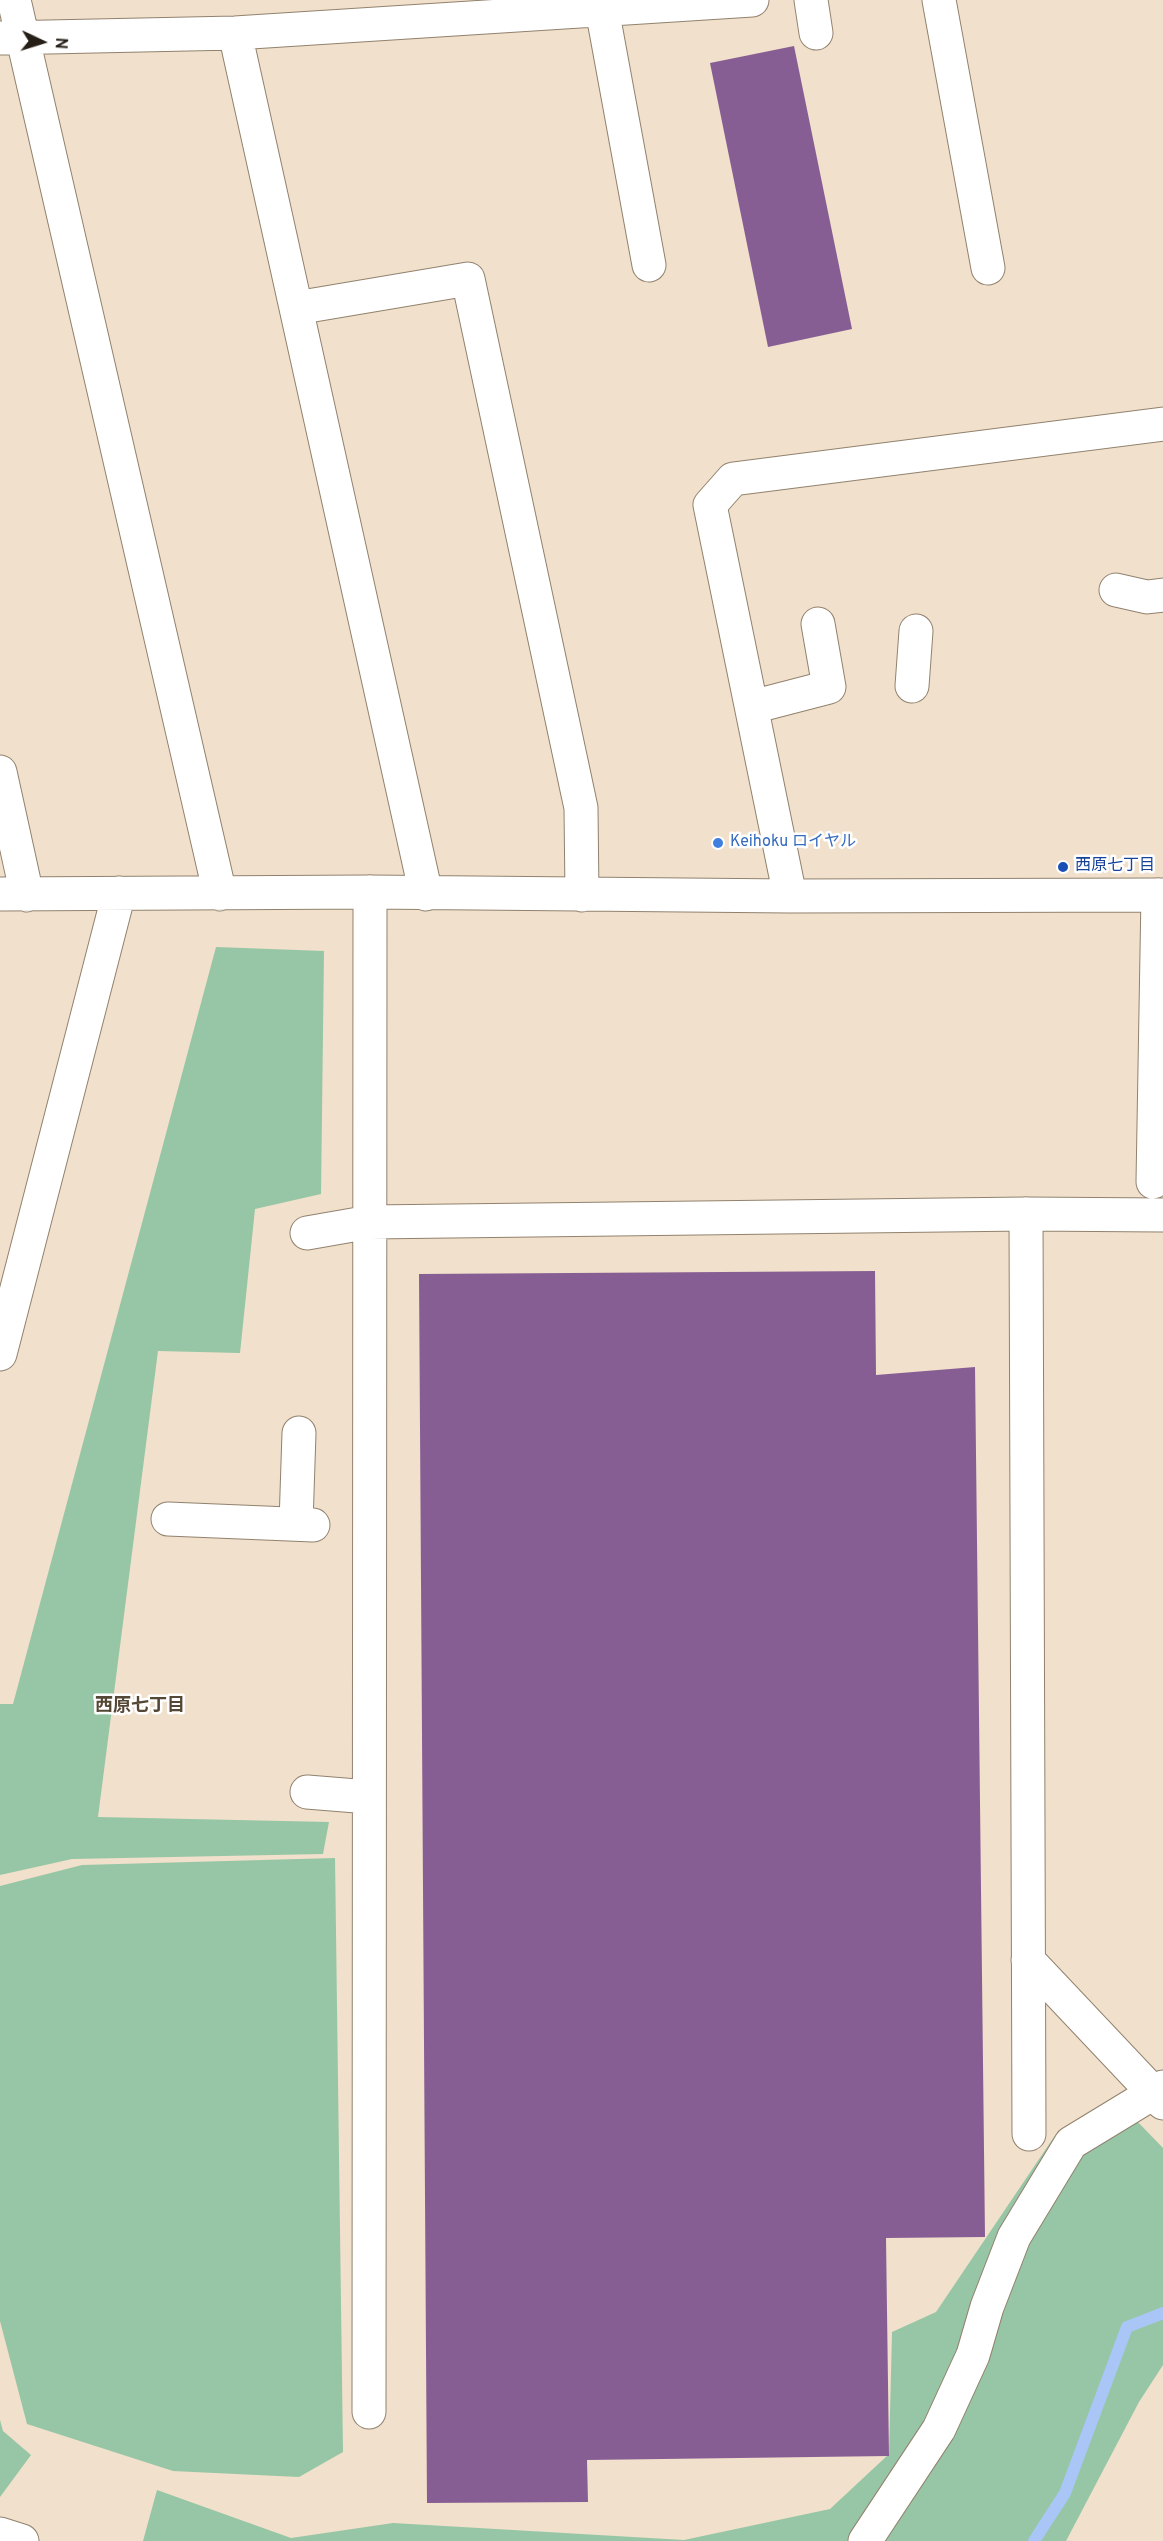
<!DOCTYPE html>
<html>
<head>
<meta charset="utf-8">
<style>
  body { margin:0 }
  #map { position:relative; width:1163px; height:2541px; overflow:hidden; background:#f1e0cb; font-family:Overpass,sans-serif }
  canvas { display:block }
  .north { position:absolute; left:12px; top:12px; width:60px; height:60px; -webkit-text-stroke:4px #fff; paint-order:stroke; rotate:94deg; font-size:16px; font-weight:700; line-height:24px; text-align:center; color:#251f17 }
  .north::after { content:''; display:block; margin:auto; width:21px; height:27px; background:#251f17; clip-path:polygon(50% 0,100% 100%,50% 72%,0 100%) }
</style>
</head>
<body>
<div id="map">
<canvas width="1163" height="2541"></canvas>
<div class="north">N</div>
</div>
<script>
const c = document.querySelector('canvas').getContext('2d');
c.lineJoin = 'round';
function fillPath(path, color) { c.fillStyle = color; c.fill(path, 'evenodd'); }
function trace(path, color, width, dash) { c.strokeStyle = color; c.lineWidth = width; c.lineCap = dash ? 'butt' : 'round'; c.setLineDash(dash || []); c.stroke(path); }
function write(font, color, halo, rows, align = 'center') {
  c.font = font + ' Overpass,"Noto Sans JP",sans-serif'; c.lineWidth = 5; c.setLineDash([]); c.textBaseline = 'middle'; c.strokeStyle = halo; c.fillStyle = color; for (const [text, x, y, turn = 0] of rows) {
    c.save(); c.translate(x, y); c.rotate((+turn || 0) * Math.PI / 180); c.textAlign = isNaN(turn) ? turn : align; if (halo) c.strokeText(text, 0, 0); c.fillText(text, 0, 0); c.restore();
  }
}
const green = new Path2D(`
  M216 947 324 951 321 1194 255 1209 240 1353 158 1351 98 1817 329 1822 323 1854 72 1859 0 1875V1704H13Z
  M335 1858 343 2452 299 2477 173 2471 27 2424 0 2321V1886L82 1865Z
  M1133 2117 1163 2148V2365L1139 2402 1066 2541H143L157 2490 291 2538 393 2523 684 2540 830 2509 889 2454 892 2332 936 2312 1056 2134Z
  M0 2420 3 2431 31 2455 0 2497Z`);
const stream = new Path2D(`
  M1034 2541 1065 2493 1127 2327 1163 2313`);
const building = new Path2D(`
  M794 46 852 329 768 347 710 63Z
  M875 1271 876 1375 975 1367 985 2237 886 2238 889 2456 587 2460 588 2502 427 2503 419 1274Z`);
const minor = new Path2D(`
  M14 0 220 894
  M811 0 816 33
  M939 0 988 268
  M602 9 649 265
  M235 33 426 894
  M2 38 235 33 752 0
  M296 308 468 279 581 808 582 895
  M1116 590 1147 597 1163 595
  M912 686 916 631
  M752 707 829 687 818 624
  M0 772 27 895
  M0 894 370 892 790 896 1163 895
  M790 896 710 505 733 479 1163 424
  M1153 1182 1158 895
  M1026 1214 1029 2134
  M307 1233 370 1222 1026 1214 1163 1215
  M0 1354 119 893
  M168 1519 313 1525
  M296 1523 299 1433
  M307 1792 369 1797
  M1028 1960 1163 2103
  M369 2412 370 892
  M0 2534 22 2541
  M865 2541 939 2429 973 2355 987 2307 1014 2237 1071 2143 1163 2087`);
const markers = [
  [718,843,6,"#3f7fe0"],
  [1063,867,6,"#1a4fb4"]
];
const shopNames = [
  ["Keihoku ロイヤル",730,843]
];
const transitNames = [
  ["西原七丁目",1075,867]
];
const neighbourhoodNames = [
  ["西原七丁目",140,1707]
];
fillPath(green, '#96c6a5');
trace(stream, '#a9c6f7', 12);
fillPath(building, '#875e94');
trace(minor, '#91826e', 35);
trace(minor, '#fff', 33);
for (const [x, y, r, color] of markers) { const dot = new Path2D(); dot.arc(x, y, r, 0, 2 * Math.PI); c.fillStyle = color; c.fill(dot); trace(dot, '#fff', 2); }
write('16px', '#366cbe', '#fff', shopNames, 'left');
write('16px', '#164399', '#fff', transitNames, 'left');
write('bold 18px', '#554735', '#fff', neighbourhoodNames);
</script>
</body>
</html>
